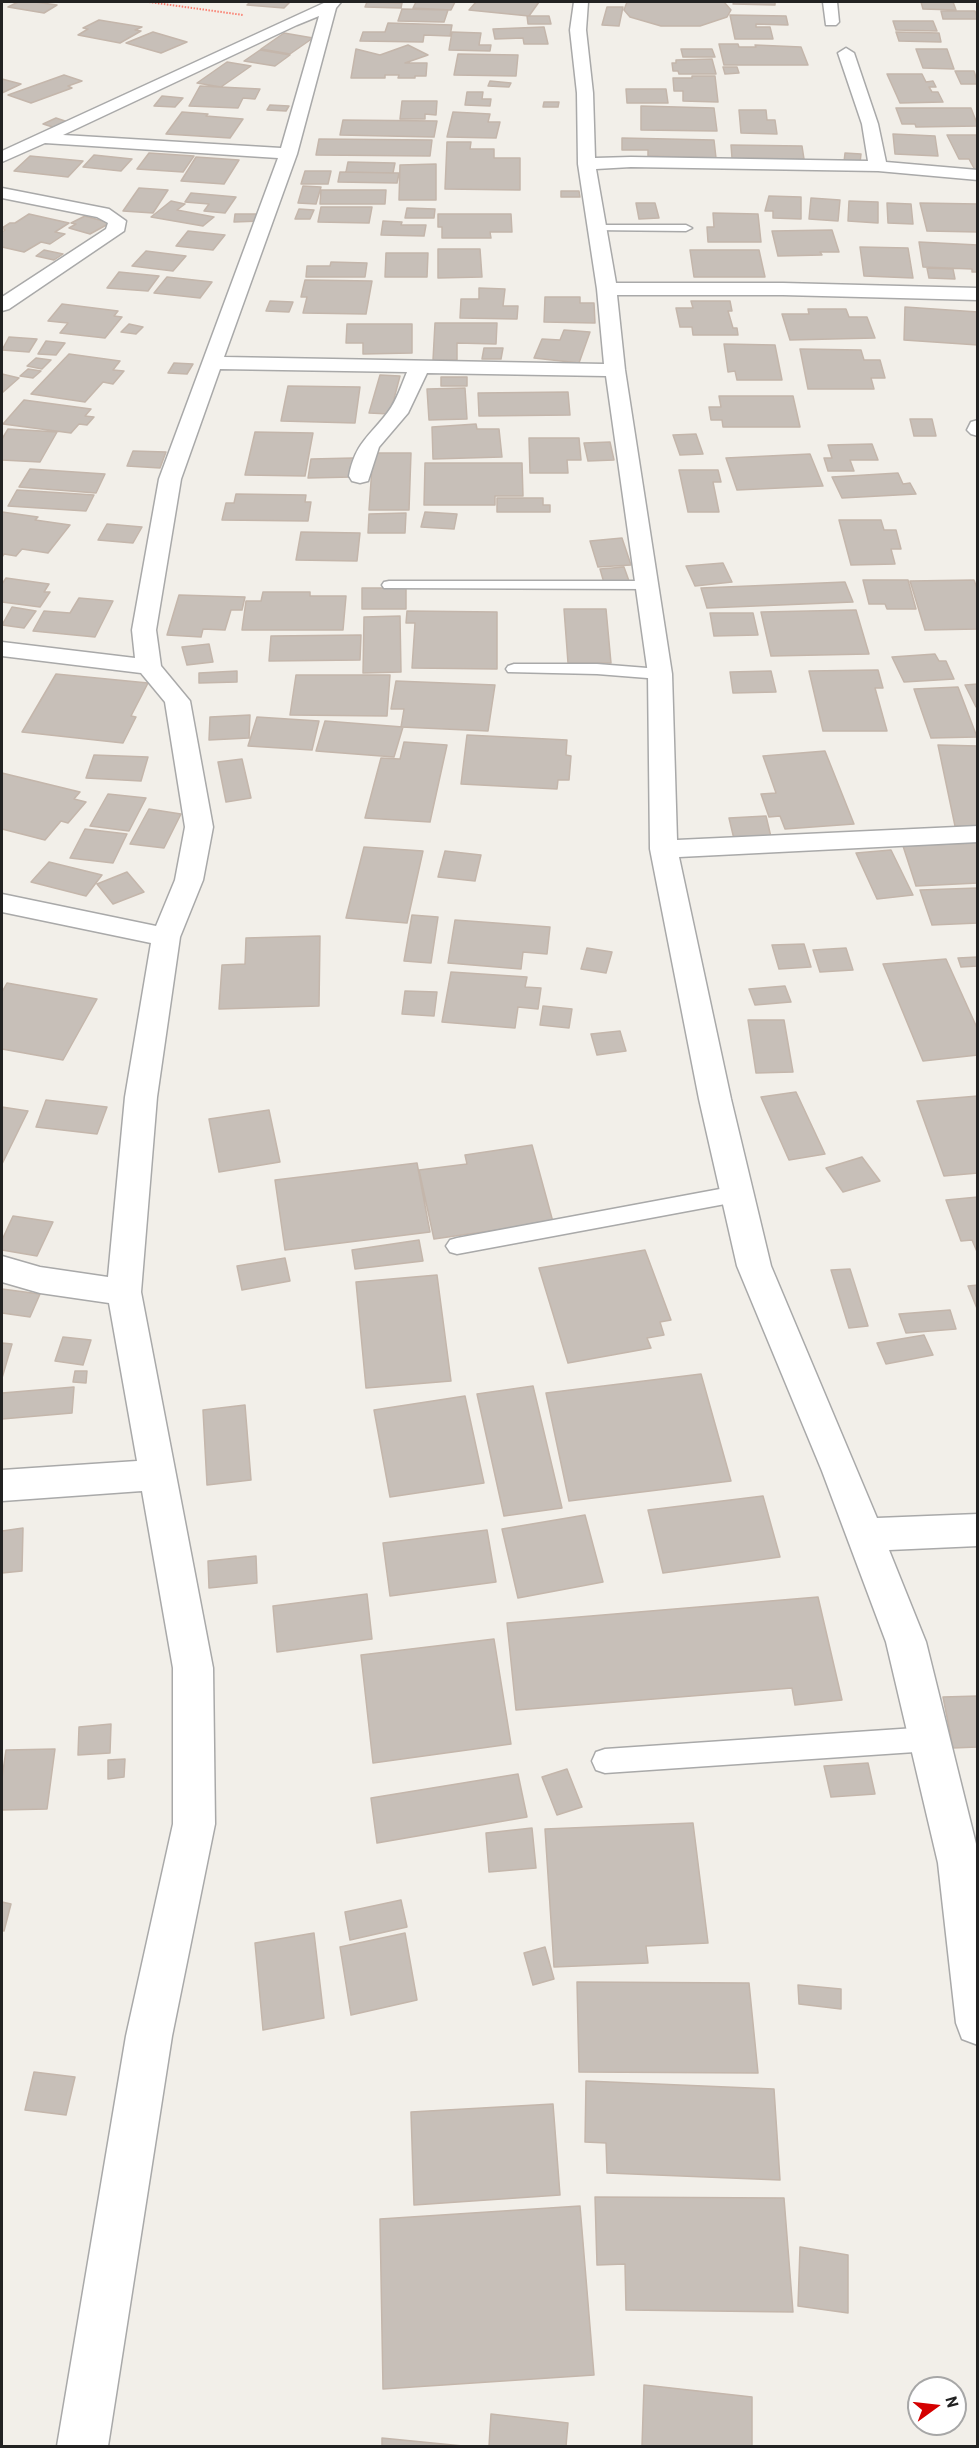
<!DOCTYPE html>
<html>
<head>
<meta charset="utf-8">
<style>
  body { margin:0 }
  #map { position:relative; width:979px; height:2448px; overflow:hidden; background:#f2efe9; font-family:Barlow,sans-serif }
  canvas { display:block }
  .frame { position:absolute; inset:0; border:3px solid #222; pointer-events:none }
  .north { position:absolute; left:907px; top:2376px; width:60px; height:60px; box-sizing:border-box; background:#fff; border:2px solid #a7a7a7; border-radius:50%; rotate:75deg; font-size:16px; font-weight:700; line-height:24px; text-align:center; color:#222 }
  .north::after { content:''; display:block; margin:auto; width:21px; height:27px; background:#d40000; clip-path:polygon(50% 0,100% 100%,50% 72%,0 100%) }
</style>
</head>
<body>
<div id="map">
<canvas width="979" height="2448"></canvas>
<div class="frame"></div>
<div class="north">N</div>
</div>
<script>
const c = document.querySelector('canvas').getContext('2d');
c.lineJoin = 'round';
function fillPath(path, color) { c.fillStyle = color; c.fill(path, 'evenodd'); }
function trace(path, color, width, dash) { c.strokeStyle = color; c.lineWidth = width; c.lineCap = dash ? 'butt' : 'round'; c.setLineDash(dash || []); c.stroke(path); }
const building = new Path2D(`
  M18 2H35L57 5 44 13 8 7Z
  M250 2H290L284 8 247 5Z
  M367 2 402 3 401 8 365 7Z
  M416 2H455L451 10 413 8Z
  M476 2H539L529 16 469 10Z
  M627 2H724L731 10 727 17 700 26H661L630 17 624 10Z
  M734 2H775V5L733 4Z
  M921 2H953L956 10 923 9Z
  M607 7H623L619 26 602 25Z
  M402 9 448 10 444 22 398 21Z
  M941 11H975L978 19H943Z
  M730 15 786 16 788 25 756 24V27H770L773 39H735Z
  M527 16H549L551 24H528Z
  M99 20 142 27 135 30 141 31 120 43 78 35 88 29 83 28Z
  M893 21H933L937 31 896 30Z
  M388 23 452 25 450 36 424 35 423 42 360 41 363 32H385Z
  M544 27 548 44H524L523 38 495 39 493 29Z
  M153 32 187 42 161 53 126 43Z
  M452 32 481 33 479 45H491L490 51 449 50Z
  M896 32 939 33 941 42 899 41Z
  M284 33 313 38 290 54 261 49Z
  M719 44H738L739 47H756L755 45 801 47 808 65H724Z
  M408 45 428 55 405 63H427L426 76H415V78H398L399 75H385V78H351L356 49 380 55Z
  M681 49H712L715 57H683Z
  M916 49H947L954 69 923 68Z
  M260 50 290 55 275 66 244 61Z
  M458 54 518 55 516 76 454 75Z
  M712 59 716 74H679L678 71H673L672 63H676V60Z
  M227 62 251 66 221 87 197 83Z
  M723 67H737L739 73 725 74Z
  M955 71H974L978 84H961Z
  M887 74H922L926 82 933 81 936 87H929L932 92H938L943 102 900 103Z
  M64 75 82 81 68 86 72 88 31 103 8 95Z
  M692 76H715L718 102 683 101V91H674L673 78H692Z
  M2 79 21 84 2 93Z
  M490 81 511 83 509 87 488 86Z
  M200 86 260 89 255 99 243 98 238 108 189 106Z
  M626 89H666L668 103H627Z
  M467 92H483L482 99H491L490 106 465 105Z
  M162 96 183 98 175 107 154 106Z
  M402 101H437L436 115 425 114V119H400Z
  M544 102H559L558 107H543Z
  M270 105 289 106 286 111 267 110Z
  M641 106 714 108 717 131 641 130Z
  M896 108H971L978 126 916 127 915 124H902Z
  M739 110H766L767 120H775L777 134 741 133Z
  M182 112 208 114 206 116 243 119 230 138 166 134Z
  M453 112 490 114 488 122H500L496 138 447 137Z
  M56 118 68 122 56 128 43 124Z
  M343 120 437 121 434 137 340 135Z
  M893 134 935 136 938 156 895 154Z
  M947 135H978V170H975L969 159H959Z
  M622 138 714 140 716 158 648 156V150H622Z
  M319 139 432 140 430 156 316 155Z
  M447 142H471L470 149H494V158H520V190L445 189Z
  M731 145 802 146 804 159 732 158Z
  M149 153 194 156 183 172 137 169Z
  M845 153 861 154 860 163 844 162Z
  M94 155 132 159 121 171 83 167Z
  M30 156 83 161 68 177 14 171Z
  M196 157 239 160 224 184 181 181Z
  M348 162 395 163 393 173 346 172Z
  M436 164V200H399L400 165Z
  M305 171H331L328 184H301Z
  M340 172 399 173 397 183 338 182Z
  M303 186 321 187 316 204 298 203Z
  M139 188 168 190 153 213 123 211Z
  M321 190H386L385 204H320Z
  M561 191H579L580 197H561Z
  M191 193 236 197 225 213 204 211 209 204 185 202Z
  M769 196 801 197V219L773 218V211H765Z
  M811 198 840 200 838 221 809 219Z
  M171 201 185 204 177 210 214 217 203 226 151 217Z
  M849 201 878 202V223L848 221Z
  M636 203H655L659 218 639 219Z
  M887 203 911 204 913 224 888 223Z
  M920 203 978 204V232L927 231Z
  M321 207H372L369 223 318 222Z
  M407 208 435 209 434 218H405Z
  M299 209 314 210 310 219H295Z
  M713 213 758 214 761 242H708L707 227H714Z
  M29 214 69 223 55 232 65 234 50 244 41 242 24 252 2 247V232L5 230 2 228 10 223H15Z
  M235 214H262L261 221 234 222Z
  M438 214H511L512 232H490L491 238H442V227H438Z
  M85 216 110 223 90 234 69 228 76 224 71 223Z
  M383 221 402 222 401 225H426L424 236 381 235Z
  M832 230 839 252H820L822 255 778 256 772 231Z
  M188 231 225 235 213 250 176 246Z
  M919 242 978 245V272H972V269L923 267Z
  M860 247 908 248 913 278 864 276Z
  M438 249H480L482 277 438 278Z
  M44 250 63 254 54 260 36 256Z
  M690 250H759L765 277H694Z
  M146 251 186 256 173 271 132 266Z
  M386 253H428L427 277H385Z
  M331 262 367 263 365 277H306L307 266H330Z
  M927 268 953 269 955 279 929 278Z
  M119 272 159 276 148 291 107 288Z
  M167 277 212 282 200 298 154 293Z
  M305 280 372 281 366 314 303 313 307 297H301Z
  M479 288 505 289 503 306H518L517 319 460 318 461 299H479Z
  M545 297H580V303H594L595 323 544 322Z
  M270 301 293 302 289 312 266 311Z
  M691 301H730L732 311H728L733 328H737L738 335H693L692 327H680L676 308H693Z
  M62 304 118 311 114 316 122 317 105 338 60 333 68 323 48 321Z
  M905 307 978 312V345L904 340Z
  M808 309H846L849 317H867L875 338 790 340 782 314H809Z
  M435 323H497L496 344 457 343V360H433Z
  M129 324 143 327 136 334 121 332Z
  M347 324H412V353L363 354V343H346Z
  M564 330 590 332 579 363 534 358 542 339 560 340Z
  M9 337 37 339 29 352 2 350Z
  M46 341 65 343 56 355 38 354Z
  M724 344 775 345 782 380H737L735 371 728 372Z
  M484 348H503L501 359H482Z
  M800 349 861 350 864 360H880L885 378H871L874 389H808Z
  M69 354 120 361 113 370 124 371 113 384 103 382 85 402 31 394Z
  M36 358 51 360 42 369 27 366Z
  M174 363 193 364 187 374 168 373Z
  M28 369 41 371 33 378 20 376Z
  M2 374 19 378 2 393Z
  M380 375 400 376 390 414 369 413Z
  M441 377H467V386H441Z
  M288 386 360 387 355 423 281 421Z
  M465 388 467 419 429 420 427 389Z
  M568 392 570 415 479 416 478 393Z
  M719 396H793L800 427H723L722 420H711L709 407H721Z
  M24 400 91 409 85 416 94 417 87 425 79 424 71 433 3 424Z
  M910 419H932L936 436H914Z
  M476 424 477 429H499L502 457 433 459 432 427Z
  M8 429 57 432 40 462 2 460V439Z
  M255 432 313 433 305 476 245 475Z
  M696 434 703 454 680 455 673 435Z
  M529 438H579L581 460H567L568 473H530Z
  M610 442 614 460 588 461 584 443Z
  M872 444 878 460H850L854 471H828L824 458H832L828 445Z
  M133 451 166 452 160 468 127 466Z
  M373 453H411L409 510H369Z
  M810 454 823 486 737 490 726 458Z
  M353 458 352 477 308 478 311 459Z
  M425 463H522L523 496H495V505H424Z
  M30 469 105 474 96 493 19 487Z
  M679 470H718L721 482H713L719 512H688Z
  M898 473 903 484 910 483 916 494 842 498 832 477Z
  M17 490 94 495 86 511 8 506Z
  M236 494 306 495 305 502H311L308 521 222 520 226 503H234Z
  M497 498H543V505H550V512H497Z
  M2 512 38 517 35 520 70 525 48 553 22 549 16 556 4 554 2 557Z
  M425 512 457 514 454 529 421 527Z
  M406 513 405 533H368L369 514Z
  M839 520H881L884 530H896L901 549H891L895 564 851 565Z
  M107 524 142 527 133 543 98 540Z
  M301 532 360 533 357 561 296 560Z
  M622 538 631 565 598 567 590 541Z
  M723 563 732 582 695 586 686 566Z
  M624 567 629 581 604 583 600 569Z
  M6 578 49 584 44 592H50L40 607 2 602V584Z
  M863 580H908L916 609H887L885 604H869Z
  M974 580 978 591V629L925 630 910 581Z
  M845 582 853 602 707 608 701 588Z
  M362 588H406V609H362Z
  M263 592H310V596H346L343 630H242L246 601H261Z
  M179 595 245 597 242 610H231L225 630 203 629 201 637 167 635Z
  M79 598 113 601 95 637 33 631 44 611 70 613Z
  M12 607 36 611 24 628 2 625Z
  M564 609H606L611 663H568Z
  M856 610 869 654 771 656 761 612Z
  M407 611 497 612V669L412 668 415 623H406Z
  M710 613H753L758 635 714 636Z
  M400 616 401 672 363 673 364 617Z
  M361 635 360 660 269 661 271 636Z
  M209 644 213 662 187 665 182 647Z
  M935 654 939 661H946L954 679 904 682 892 657Z
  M878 670 883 688H875L887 731H823L809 671Z
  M237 671V682L199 683V673Z
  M771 671 776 692 733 693 730 672Z
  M56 674 148 683 131 716 136 717 123 743 22 732Z
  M296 675H390L387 716 290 715Z
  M396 681 495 685 488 731 401 727 404 709H391Z
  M978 684V707H976L965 685Z
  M958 687 977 737 931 738 914 689Z
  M250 715 249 738 209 740 210 717Z
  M257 717 319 721 312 750 248 746Z
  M325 721 403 727 394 757 316 751Z
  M467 735 567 740 566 755 571 756 569 780H558L557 789 461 784Z
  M404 742 447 745 430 822 365 818 381 758 400 759Z
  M938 745 978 746V826H955Z
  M825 751 854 824 785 829 780 816 769 817 761 794 776 793 763 756Z
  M94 755 148 757 141 781 86 778Z
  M242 759 251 798 226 802 218 762Z
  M2 773 80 792 74 799 86 802 68 823 61 821 45 840 2 829Z
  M108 794 146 798 129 831 90 826Z
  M149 809 181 814 164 848 130 844Z
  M766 816 771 837 734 839 729 818Z
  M85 829 127 834 113 863 70 858Z
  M978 843V883L916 886 903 846Z
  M364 847 423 851 407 923 346 918Z
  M891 850 913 895 877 899 856 853Z
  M445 851 481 855 475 881 438 877Z
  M49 862 102 875 86 896 31 882Z
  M127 872 144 892 113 904 97 884Z
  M978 888V923L932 925 920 890Z
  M412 915 438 917 431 963 404 961Z
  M455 920 550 927 547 954 523 952 521 969 448 963Z
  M320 936 319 1006 219 1009 222 965 245 964 246 938Z
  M804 944 811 967 779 969 772 945Z
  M587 948 612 952 606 973 581 969Z
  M846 948 853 970 820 972 813 950Z
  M978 957V966L961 967 958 958Z
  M946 959 978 1030V1055L923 1061 883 964Z
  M451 972 527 977 525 987 541 988 538 1009 518 1007 515 1028 442 1022Z
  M7 983 97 999 63 1060 2 1049V992Z
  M785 986 791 1002 755 1005 749 989Z
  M405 991 437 992 434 1016 402 1014Z
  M543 1006 572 1009 569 1028 540 1025Z
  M748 1020H784L793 1072 756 1073Z
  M620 1031 626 1051 597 1055 591 1034Z
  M796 1092 825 1154 789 1160 761 1097Z
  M978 1096V1173L944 1176 917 1101Z
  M46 1100 107 1107 97 1134 36 1127Z
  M2 1107 28 1111 2 1164Z
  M269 1110 280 1162 219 1172 209 1119Z
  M532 1145 553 1222 434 1239 419 1170 467 1164 465 1155Z
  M862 1157 880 1181 843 1192 826 1168Z
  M417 1163 430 1232 285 1250 275 1180Z
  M978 1197V1254L972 1240 961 1241 946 1200Z
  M13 1216 53 1222 37 1256 2 1250V1240Z
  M419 1240 423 1261 355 1269 352 1250Z
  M645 1250 671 1320 660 1322 664 1335 647 1338 651 1348 568 1363 539 1268Z
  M285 1258 290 1281 242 1290 237 1266Z
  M850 1269 868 1326 849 1328 831 1270Z
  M437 1275 451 1381 366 1388 356 1282Z
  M978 1285V1311L968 1286Z
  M2 1289 40 1294 30 1317 2 1313Z
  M950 1310 956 1329 906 1333 899 1314Z
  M924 1335 933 1355 886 1364 877 1343Z
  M63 1337 91 1340 83 1365 55 1361Z
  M2 1343 12 1344 2 1378Z
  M75 1371H87L86 1383 73 1382Z
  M701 1374 731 1481 569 1501 546 1393Z
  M533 1386 562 1508 504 1516 477 1394Z
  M74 1387 72 1413 2 1419V1393Z
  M465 1396 484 1483 390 1497 374 1410Z
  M245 1405 251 1480 207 1485 203 1410Z
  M763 1496 780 1557 663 1573 648 1510Z
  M585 1515 603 1582 518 1598 502 1529Z
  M23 1528 22 1571 2 1573V1531Z
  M487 1530 496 1582 390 1596 383 1543Z
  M256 1556 257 1583 209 1588 208 1561Z
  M367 1594 372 1639 277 1652 273 1606Z
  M818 1597 842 1700 795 1705 792 1688 516 1710 507 1623Z
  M494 1639 511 1744 373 1763 361 1655Z
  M978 1696V1747L953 1748 943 1697Z
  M111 1724 110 1753 78 1755 79 1727Z
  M55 1749 47 1809 2 1810V1778L6 1750Z
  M125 1759 124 1777 108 1779V1760Z
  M868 1763 875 1794 831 1797 824 1766Z
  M567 1769 582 1807 557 1815 542 1777Z
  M518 1774 527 1817 377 1843 371 1798Z
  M693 1823 708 1943 646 1946 648 1963 554 1967 545 1829Z
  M532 1828 536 1868 489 1872 486 1833Z
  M401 1900 407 1927 350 1940 345 1912Z
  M2 1902 11 1904 4 1931 2 1930Z
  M314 1933 324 2018 263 2030 255 1943Z
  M405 1933 417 2000 351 2015 340 1947Z
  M545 1947 554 1979 533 1985 524 1953Z
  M577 1982 749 1983 758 2073 579 2072Z
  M798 1985 841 1989V2009L799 2004Z
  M34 2072 75 2077 66 2115 25 2110Z
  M586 2081 774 2089 780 2180 607 2173 606 2143 585 2142Z
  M553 2104 560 2195 414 2205 411 2112Z
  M595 2197 784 2198 793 2312 626 2310 625 2264 597 2265Z
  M580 2206 594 2375 383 2389 380 2219Z
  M800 2247 848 2255V2313L798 2306Z
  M644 2385 752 2397V2446H642Z
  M491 2414 568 2423 566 2446H489Z
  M382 2438 463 2446H382Z`);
const path = new Path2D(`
  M149 2 243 15`);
const service = new Path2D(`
  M596 225H686L692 228 686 231 592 230V226Z
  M389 581H647L654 585 647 589 384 588 382 585 384 582Z
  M514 664H597L660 669 668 674 660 679 597 674 508 672 506 669 508 666Z
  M736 1186 743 1189 746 1194 743 1199 736 1202 457 1254 450 1252 446 1246 450 1240 457 1238Z
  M930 1727 939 1730 943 1739 939 1748 930 1751 605 1773 596 1770 592 1761 596 1752 605 1749Z`);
const minor = new Path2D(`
  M326 2H341L336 8 297 154 224 357 604 364 597 289 578 164 577 93 570 30 574 2H588L586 30 593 93 595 158 631 157 868 161 862 124 838 53 846 48 854 53 878 124 886 162 978 170V180L878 171 631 167 596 169 616 283H783L978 288V300L783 295H617L625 370 672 674 677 840 978 826V842L679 857 731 1099 771 1266 877 1518 978 1514V1546L889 1550 926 1642 978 1852V2045L962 2039 956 2023 938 1863 886 1642 822 1471 737 1266 699 1099 650 849 648 674 606 376 427 373 408 413 379 447 368 481 360 483 352 481 349 476C355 443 370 436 388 412 397 400 401 386 407 372L220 369 181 479 156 630 161 666 190 701 213 827 203 880 180 937 157 1097 141 1292 213 1668 215 1824 172 2036 108 2446H57L126 2036 173 1824V1668L142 1491 2 1501V1470L137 1461 109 1303 40 1293 2 1282V1256L40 1267 108 1277 125 1097 151 943 2 912V894L156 926 175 880 185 827 165 702 141 673 2 656V642L135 658 132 630 159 479 278 158 45 143 2 162V151ZM319 16 281 148 63 135 297 25Z
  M823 2H837L839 22 836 25H826Z
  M2 188 109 209 126 221 124 231 9 309 2 311V297L106 229 108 223 97 217 2 198Z
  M978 420V436L971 434 967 430 971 422Z`);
fillPath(building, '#c7bfb8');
trace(building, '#c4b6ab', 1.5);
trace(service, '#a9a9a9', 3);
trace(minor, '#a9a9a9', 3);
trace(path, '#fa8072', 2, [1.5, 1.5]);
fillPath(service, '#fff');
fillPath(minor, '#fff');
</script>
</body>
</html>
